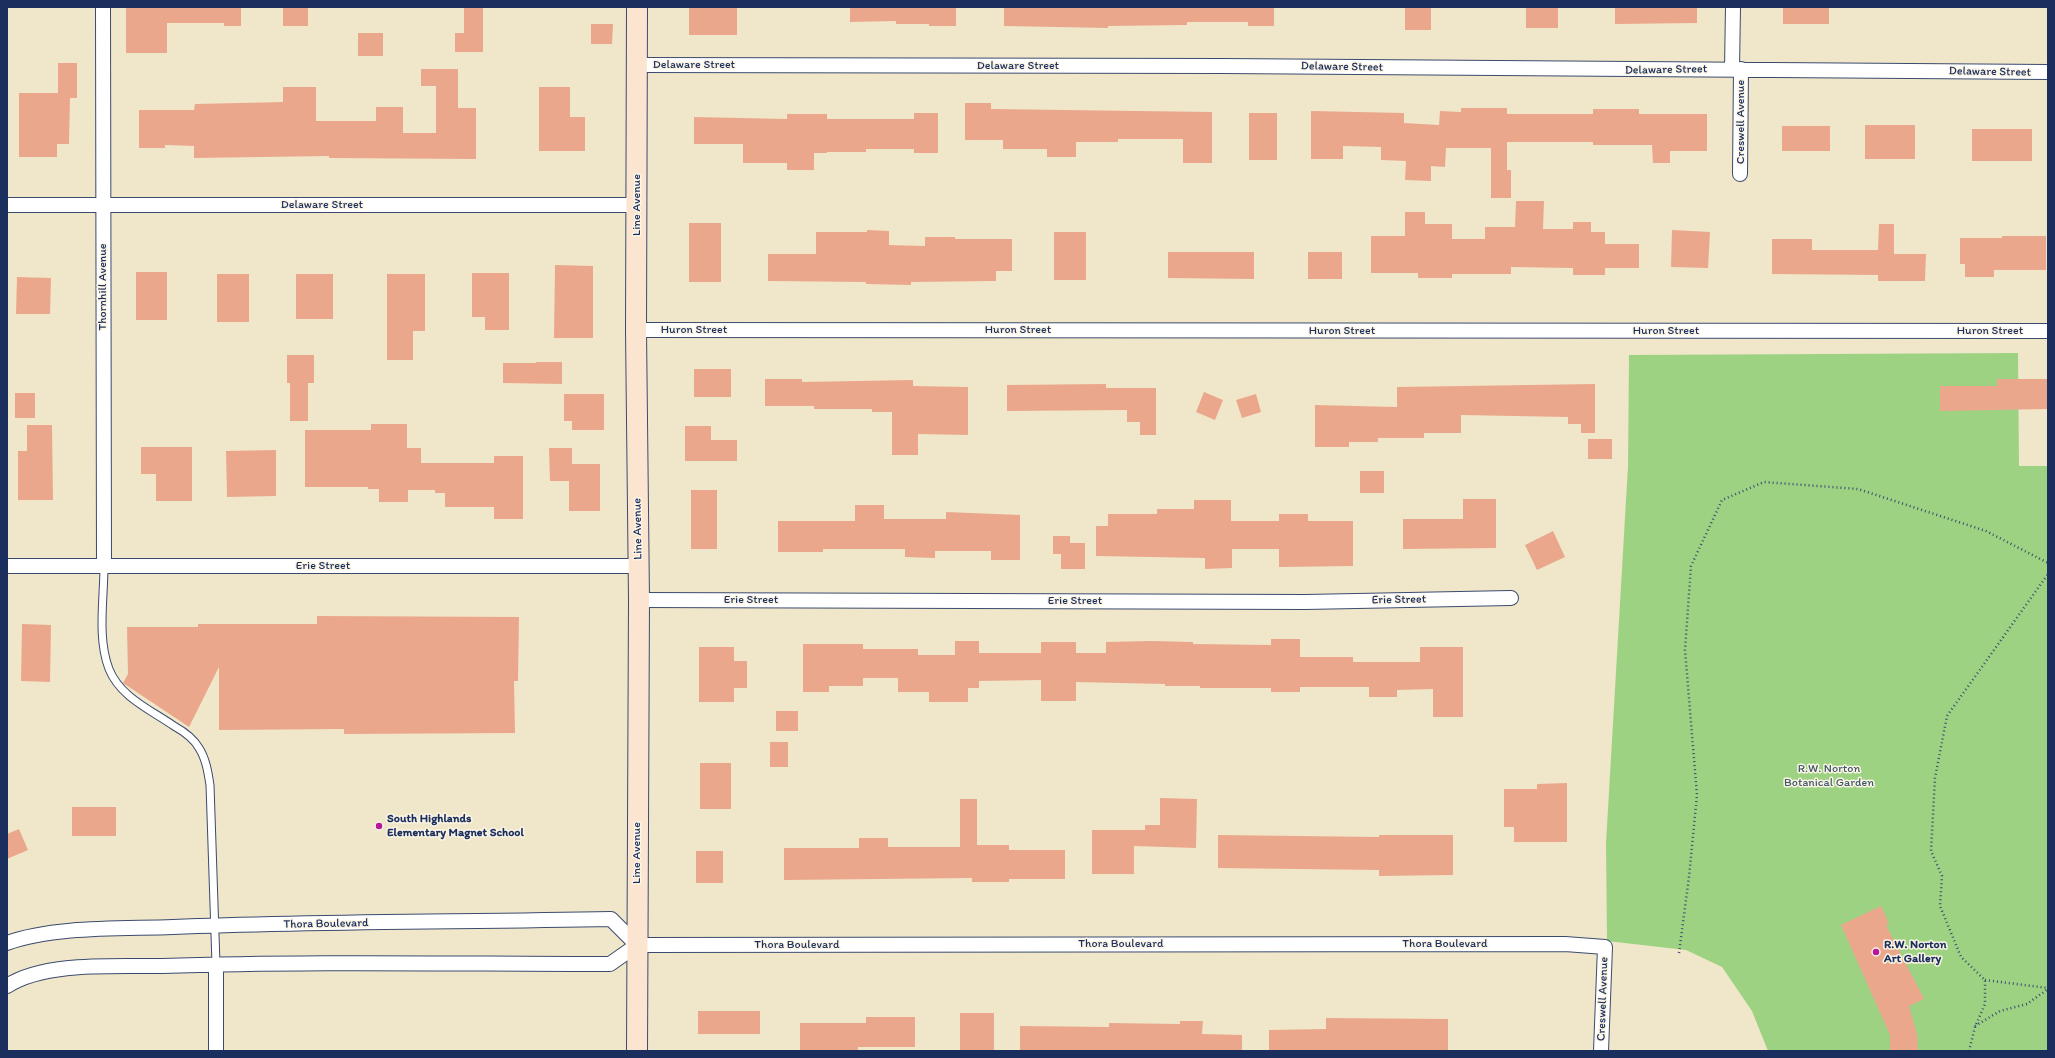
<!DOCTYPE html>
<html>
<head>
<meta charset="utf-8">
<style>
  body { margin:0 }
  #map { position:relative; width:2055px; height:1058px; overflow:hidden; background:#f0e7ca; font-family:Itim,sans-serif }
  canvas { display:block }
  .frame { position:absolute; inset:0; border:8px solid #1b2f5e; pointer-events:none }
</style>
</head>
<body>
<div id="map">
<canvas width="2055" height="1058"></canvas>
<div class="frame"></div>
</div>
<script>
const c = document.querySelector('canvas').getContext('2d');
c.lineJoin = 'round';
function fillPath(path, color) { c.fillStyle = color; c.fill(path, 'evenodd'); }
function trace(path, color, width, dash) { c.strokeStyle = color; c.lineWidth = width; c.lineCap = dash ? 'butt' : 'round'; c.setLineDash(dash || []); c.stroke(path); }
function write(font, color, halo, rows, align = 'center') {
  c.font = font + ' Itim,sans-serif'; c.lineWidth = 3; c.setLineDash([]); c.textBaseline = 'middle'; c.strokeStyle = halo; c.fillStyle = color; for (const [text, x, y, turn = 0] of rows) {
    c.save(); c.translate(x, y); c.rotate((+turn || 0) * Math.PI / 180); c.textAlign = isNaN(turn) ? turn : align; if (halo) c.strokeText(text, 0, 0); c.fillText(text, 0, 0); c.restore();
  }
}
const green = new Path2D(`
  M2018 353 2019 466H2048V1051H1768L1752 1011 1722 967 1686 950 1607 941 1606 843 1628 466 1629 355Z`);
const building = new Path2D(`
  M126 7H241V26H224V23H167V53H126Z
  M283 7H308V26H283Z
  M464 7H483V52H455V33H464Z
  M689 7 737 8V35H689Z
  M850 7H956V26H929V24H896V21L850 22Z
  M1004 7H1274V26H1248V22H1187V25L1108 26V28L1004 26Z
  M1405 7H1431V30H1405Z
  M1526 7H1558V28H1526Z
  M1615 7H1697V23L1615 24Z
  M1783 7H1829V24H1783Z
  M591 24H613L612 44H591Z
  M358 33H383V56H358Z
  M58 63H77V98H70L69 144H57V157H19V93H58Z
  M421 69H458V108H476V159L329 158V156L194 158V146L165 145V148H139V110H194L195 104 283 102V87H316V121H376V107H403V133H436V86H421Z
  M539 87H570V117H585V151H539Z
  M965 103H991V109L1212 112V163H1183V139H1118V142H1076V157H1047V149H1003V140H965Z
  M1461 108H1507V114H1593V109H1639V114H1707V151H1670V163H1653L1652 145H1593V142H1507V170H1511V198H1491V148H1446L1445 167 1431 166V181L1405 180 1406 161 1381 160V147L1343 146V159H1311V111L1404 113V123L1439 125 1440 111 1461 112Z
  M914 113H938V153H914V149H866V152H827V153H814V170H787V163H743V144H694V117L787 119V114H827V119H914Z
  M1249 113H1277V160H1249Z
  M1865 125H1915V159H1865Z
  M1782 126H1830V151H1782Z
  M1972 129H2032V161H1972Z
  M1516 201H1544L1543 229H1573V222H1591V232H1605V244H1639V268H1605V275H1573V268L1511 267V274H1452V278H1418V273H1371V236H1405V212H1425V224H1452V239H1485V227H1515Z
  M689 223H721V282H689Z
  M1879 224H1894V254H1926L1925 281H1878V275L1772 274V239H1812V250H1878Z
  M867 230 889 231V245L925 246V237H955V239H1012V271H996V281L911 282V285L866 284V282L768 281V254H816V232H867Z
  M1672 230 1710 232 1708 268 1671 267Z
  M1054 232H1086V280H1054Z
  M2002 236H2046V270H1994V277H1965V264H1960V238H2002Z
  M1168 252H1254V279L1168 278Z
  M1308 252H1342V279H1308Z
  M555 265 593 266V338H554Z
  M136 272H167V320H136Z
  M472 273H509V330H485V317H472Z
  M217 274H249V322H217Z
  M296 274H333V319H296Z
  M387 274H425V331H413V360H387Z
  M17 277 51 278 50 314H16Z
  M287 355H314V383H308V421H290V383H287Z
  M536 362H562V384L503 383V363H536Z
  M694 369H731V397H694Z
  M765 379H802V382L913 380V386L968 387V435L918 434V455H892V412H872V409H814V406H765Z
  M1997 379H2048V409L1940 411V386H1997Z
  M1106 384V388H1156V435H1140V422H1127V410L1007 411V385Z
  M1595 384V433H1581V424H1568V417L1461 415V433H1424V438H1378V442H1349V447H1315V405L1397 407V387Z
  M1204 392 1223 400 1215 420 1196 412Z
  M15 393H35V418H15Z
  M564 394H604V430H572V421H564Z
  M1256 394 1261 412 1242 418 1236 400Z
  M371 424H407V448H421V463H494V456H523V519H494V507H445V493H435V490H408V502H379V489H368V487H305V430H371Z
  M27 425H52L53 500H18V451H27Z
  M685 426H711V440H737V461H685Z
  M1588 439H1612V459H1588Z
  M141 447H192V501H156V474H141Z
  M549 448H572V464H600V511H569V481H550Z
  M276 450V496L227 497 226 451Z
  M1360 471H1384V493H1360Z
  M691 490H717V549H691Z
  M1463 499H1496V548L1403 549V519H1463Z
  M1194 500H1231V521H1279V514H1308V521H1353V566L1279 567V549H1232V568L1205 569V558L1096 556V526H1108V514H1157V509H1194Z
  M855 505H884V519H946V512L1020 515V560H991V551H935V558L905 557V549H823V552H778V521H855Z
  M1553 531 1565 557 1537 570 1525 545Z
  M1053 536H1070V543H1085V569H1061V554H1053Z
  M317 616 519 617 518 681H514L515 733 344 734V729L219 730V667L189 727 123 683 128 674 127 627H198V624H317Z
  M22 624 51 625 50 682 21 681Z
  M1271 639H1300V657H1353V662H1420V647H1463V717H1433V689L1397 690V697H1369V687H1300V692H1271V688H1200V686H1165V684L1076 682V701H1041V680L979 681V688H968V702H929V692H898V678H863V686H829V692H803V644H863V649H918V655H955V641H979V653H1041V642H1076V653H1106V642L1152 641 1193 642V644L1271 645Z
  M699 647H734V661H747V688H734V702H699Z
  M776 711H798V731H776Z
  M770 742H788V767H770Z
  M700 763H731V809H700Z
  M1567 783V842H1514V827H1504V789H1537V784Z
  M1160 798 1197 799 1196 848 1134 846V874H1092V830H1145V825H1160Z
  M960 799H977V845H1009V850H1065V879H1009V882H972V878L784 880V848H859V838H888V847H960Z
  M72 807H116V836H72Z
  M19 829 28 850 7 859V834Z
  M1218 835 1379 837V835H1453V875L1379 876V870L1218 868Z
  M696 851H723V883H696Z
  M1881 906 1889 924 1886 925 1924 999 1909 1006 1917 1034 1918 1051H1890V1035L1841 925Z
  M698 1011H760V1034H698Z
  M960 1013H994V1051H960Z
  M866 1017H915V1047H858V1051H800V1023H866Z
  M1326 1018 1448 1019V1051H1269V1030L1326 1029Z
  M1180 1021H1203L1202 1034 1242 1035V1051H1020V1026L1109 1027V1023L1180 1024Z`);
const path = new Path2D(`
  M1679 953 1689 877 1697 795 1685 650 1691 566 1722 500 1764 482 1858 489 1986 531 2048 563
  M1985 980 2048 988
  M1975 1026 2000 1011 2027 1004 2048 989
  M1969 1051 1975 1027 1985 1004V980L1961 957 1940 906 1942 876 1931 851 1935 778 1947 716 2048 574`);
const lane = new Path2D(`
  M104 566C104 599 97 638 109 669 120 697 151 710 174 726 183 731 194 739 199 748 206 759 208 772 210 785L216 964`);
const street = new Path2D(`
  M103 7 104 566
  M637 65 1222 66 2048 72
  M1732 69 1733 7
  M1740 174 1741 69
  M7 205H637
  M636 330 2048 331
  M7 566H639
  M639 600 1305 602 1511 598
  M7 943C54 926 122 929 173 927 319 921 465 922 611 919L637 945
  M7 986C46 961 116 967 162 966 311 961 461 964 610 964L637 945 1565 944 1605 947 1601 1051
  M216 1051V964`);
const secondary = new Path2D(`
  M637 7 636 330 639 600 637 1051`);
const markers = [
  [379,826,4,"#b5179e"],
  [1876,952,4,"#b5179e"]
];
const streetNames = [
  ["Delaware Street",694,65],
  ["Delaware Street",1018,66],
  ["Delaware Street",1342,67,1],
  ["Delaware Street",1666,70,-1],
  ["Delaware Street",1990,72,1],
  ["Creswell Avenue",1741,122,-90],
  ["Delaware Street",322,205],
  ["Line Avenue",637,205,-90],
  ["Thornhill Avenue",103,287,-90],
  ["Huron Street",694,330],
  ["Huron Street",1018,330],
  ["Huron Street",1342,331],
  ["Huron Street",1666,331],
  ["Huron Street",1990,331],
  ["Line Avenue",638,529,-91],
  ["Erie Street",323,566],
  ["Erie Street",751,600],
  ["Erie Street",1399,600,-1],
  ["Erie Street",1075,601],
  ["Line Avenue",637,853,-90],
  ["Thora Boulevard",326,924,-1],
  ["Thora Boulevard",1121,944],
  ["Thora Boulevard",1445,944],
  ["Thora Boulevard",797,945],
  ["Creswell Avenue",1603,999,-88]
];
const parkNames = [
  ["R.W. Norton",1829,769],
  ["Botanical Garden",1829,783]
];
const poiNames = [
  ["South Highlands",387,819],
  ["Elementary Magnet School",387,833],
  ["R.W. Norton",1884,945],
  ["Art Gallery",1884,959]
];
fillPath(green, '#9ed283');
fillPath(building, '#eba78c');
trace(lane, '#3b4b6e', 9);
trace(street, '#3b4b6e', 16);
trace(secondary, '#3b4b6e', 22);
trace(path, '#3b4b6e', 2.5, [1, 3]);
trace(lane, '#fff', 7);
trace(street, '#fff', 14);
trace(secondary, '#fce5d0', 20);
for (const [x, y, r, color] of markers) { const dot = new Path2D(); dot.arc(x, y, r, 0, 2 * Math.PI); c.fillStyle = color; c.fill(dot); trace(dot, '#fcf5e5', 1.5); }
write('12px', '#1b2f5e', '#fcf5e5', streetNames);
write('12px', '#3c5867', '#fcf5e5', parkNames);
write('bold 12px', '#1b2f5e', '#fcf5e5', poiNames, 'left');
</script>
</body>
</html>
